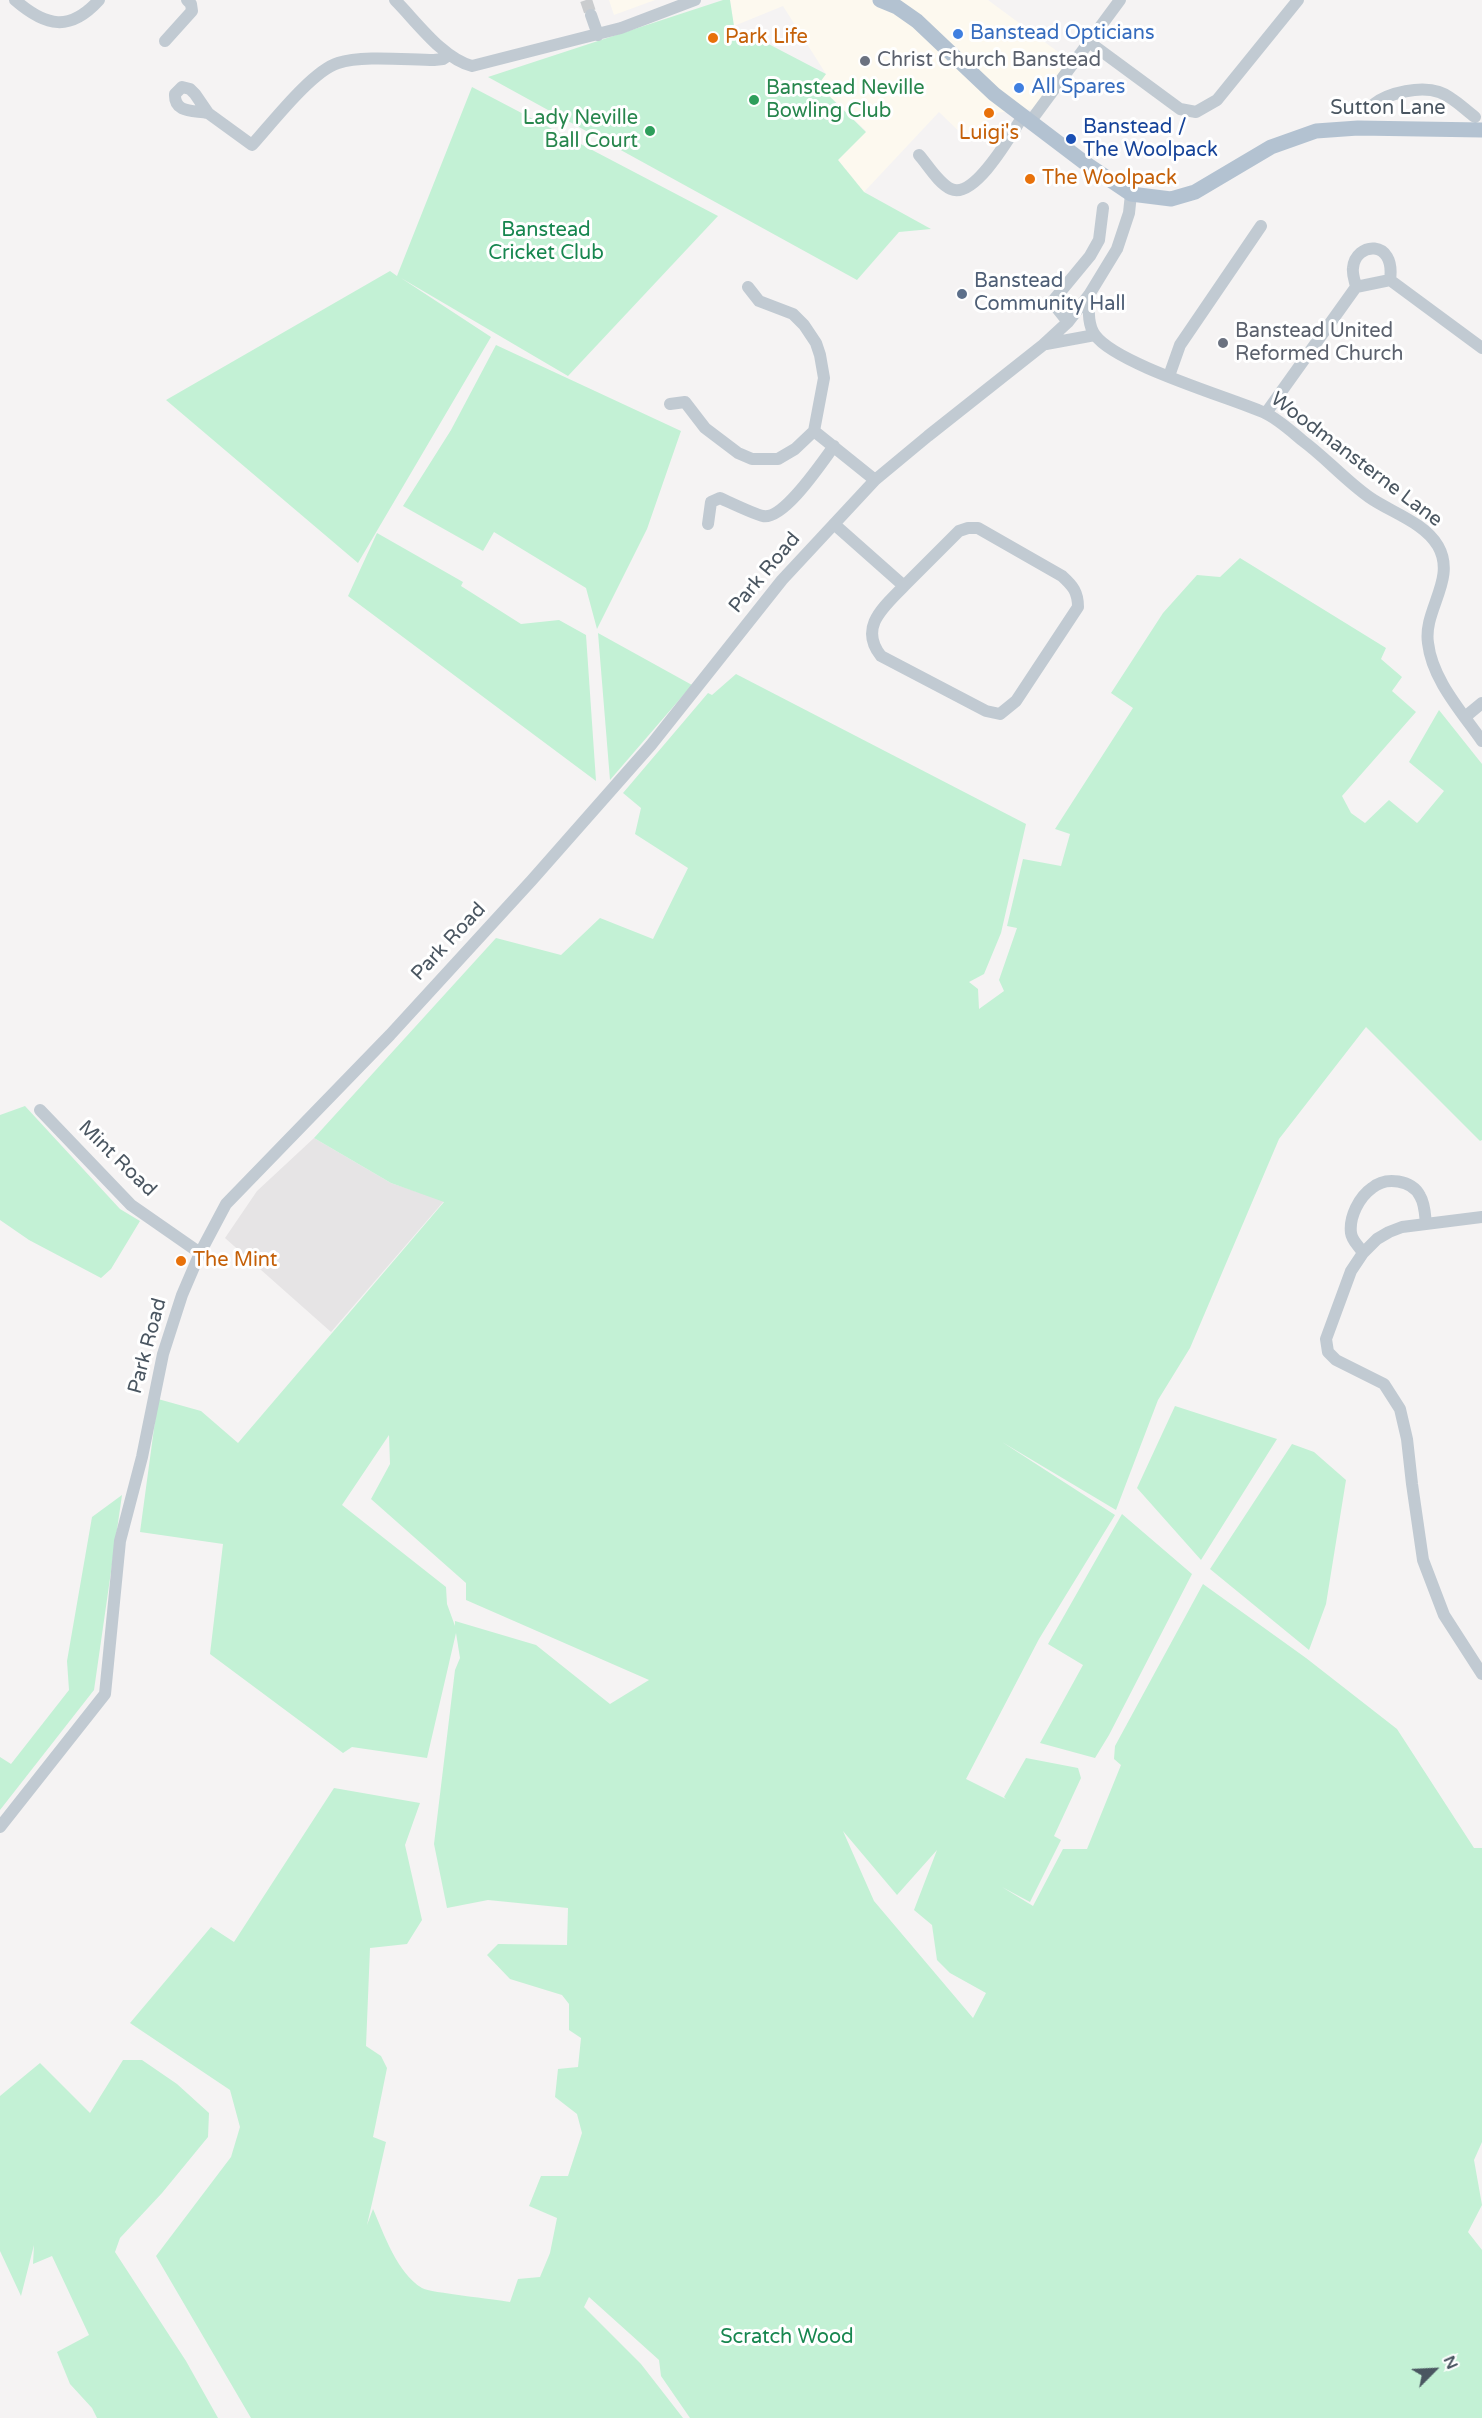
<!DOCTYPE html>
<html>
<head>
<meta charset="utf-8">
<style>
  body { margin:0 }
  #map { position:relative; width:1482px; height:2418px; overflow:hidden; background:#f5f3f3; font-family:"Varela Round",sans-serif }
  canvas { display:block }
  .north { position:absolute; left:1404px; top:2340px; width:60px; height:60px; -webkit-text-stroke:4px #fff; paint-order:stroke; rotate:66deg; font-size:16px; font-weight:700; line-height:24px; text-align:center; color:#4a5661 }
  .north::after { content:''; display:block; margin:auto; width:21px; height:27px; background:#4a5661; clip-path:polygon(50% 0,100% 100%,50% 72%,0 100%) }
</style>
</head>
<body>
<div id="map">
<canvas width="1482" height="2418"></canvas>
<div class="north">N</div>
</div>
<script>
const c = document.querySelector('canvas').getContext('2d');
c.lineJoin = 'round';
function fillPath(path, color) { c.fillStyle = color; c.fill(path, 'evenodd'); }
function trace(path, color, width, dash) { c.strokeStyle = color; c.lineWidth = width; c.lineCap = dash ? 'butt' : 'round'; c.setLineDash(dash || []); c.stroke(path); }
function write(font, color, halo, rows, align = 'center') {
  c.font = font + ' "Varela Round",sans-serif'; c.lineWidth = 6; c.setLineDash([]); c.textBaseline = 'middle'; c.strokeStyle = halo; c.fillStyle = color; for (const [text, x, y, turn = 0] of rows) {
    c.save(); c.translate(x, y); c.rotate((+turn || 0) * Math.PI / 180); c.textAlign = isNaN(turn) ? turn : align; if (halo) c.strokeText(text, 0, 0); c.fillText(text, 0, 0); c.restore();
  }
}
const commercial = new Path2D(`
  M609 0H655L614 15Z
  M730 0H988L1069 60 1033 109 994 113 969 141 939 112 864 192 838 160 866 131 818 85 826 74 783 6 734 26Z`);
const education = new Path2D(`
  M314 1138 391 1183 444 1201 331 1332 225 1238 257 1191Z`);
const green = new Path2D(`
  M723 0H730L734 26 826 74 818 85 866 132 838 160 864 192 931 229 899 232 857 280 488 77Z
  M472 87 718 216 568 376 401 278 491 337 358 563 166 400 390 271 397 276Z
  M496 345 681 431 647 529 597 629 586 588 494 532 483 551 403 506 451 430Z
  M377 533 463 582 461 586 521 624 559 620 586 635 596 781 348 596Z
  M1240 558 1386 648 1381 659 1402 677 1392 691 1416 712 1342 796 1351 813 1365 823 1389 800 1417 823 1420 820 1444 791 1409 762 1439 710 1482 764V1140L1480 1141 1366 1027 1279 1139 1190 1348 1158 1400 1116 1510 1002 1442 1115 1515 1039 1639 966 1779 1006 1799 1004 1797 1026 1758 1078 1768 1081 1778 1054 1836 1061 1840 1030 1902 1002 1887 1033 1906 1063 1849H1087L1121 1765 1114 1759 1115 1746 1203 1584 1306 1658 1397 1729 1474 1848H1482V2142L1474 2160 1482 2205 1468 2232 1482 2250V2418H690L661 2376 659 2360 589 2297 584 2307 641 2364 683 2418H251L156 2256 231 2157 240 2127 230 2090 130 2023 211 1927 234 1942 334 1788 420 1803 405 1845 422 1920 407 1944 370 1948 366 2046 381 2056 387 2068 373 2137 386 2142 367 2225 373 2209C384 2234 397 2273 422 2288 431 2293 495 2299 510 2302L518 2279 540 2277 550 2253 557 2218 529 2206 541 2176H568L582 2133 577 2114 555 2097 558 2069 578 2067 581 2038 569 2030V2004L562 1995 510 1979 487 1955 498 1944 567 1945 568 1908 488 1900 447 1908 434 1844 455 1670 460 1658 456 1633 427 1758 352 1747 343 1753 210 1654 223 1544 140 1532 158 1399 201 1411 238 1443 444 1202 391 1183 314 1138 496 938 561 955 600 918 653 939 688 868 635 834 641 808 623 793 708 693 712 695 736 674 1026 824 1001 933 984 974 969 982 978 989 979 1009 1004 991 999 980 1017 928 1007 926 1023 859 1061 866 1070 834 1055 829 1133 708 1111 693 1163 613 1197 575 1220 577ZM389 1435 390 1464 371 1499 466 1583V1600L649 1680 610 1704 536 1645 455 1621V1626L447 1604 446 1587 342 1505ZM843 1831 897 1895 937 1850 914 1910 932 1925 937 1960 950 1973 986 1993 973 2018 874 1901Z
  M598 633 692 685 610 780Z
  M25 1106 120 1209 140 1221 111 1269 101 1278 29 1240 0 1220V1115Z
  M1175 1406 1277 1439 1201 1560 1137 1488Z
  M1292 1444 1314 1452 1346 1480 1326 1604 1309 1650 1210 1569Z
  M122 1495 94 1690 0 1810V1757L11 1764 69 1690 67 1661 92 1517Z
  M1122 1514 1192 1574 1109 1735 1095 1758 1040 1743 1083 1665 1048 1644Z
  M123 2060H142L177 2084 209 2113 208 2137 162 2193 120 2238 115 2252 186 2361 218 2418H97L92 2408 70 2384 57 2352 89 2335 52 2256 33 2264 34 2245 21 2296 0 2251V2096L40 2063 90 2113Z`);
const minorTunnel = new Path2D(`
  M586 0 591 15`);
const minor = new Path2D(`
  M15 0C46 27 70 32 99 0
  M395 0C416 21 443 59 472 66L621 28 695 0
  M591 15 598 35
  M165 41 192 11 191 4 187 0
  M1089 42 1180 109 1196 112 1217 100 1298 0
  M1374 104C1390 92 1421 86 1439 92 1452 96 1464 109 1475 117
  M208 113C195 110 174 114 175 94L182 87 190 89 195 94 208 113 252 145C272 123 312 71 338 63 362 55 408 60 434 60L443 59 449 55
  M1030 122 1120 0
  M919 155C928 165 938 183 951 189 975 200 1012 133 1023 116
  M1356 287C1355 281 1352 274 1353 268 1355 242 1396 238 1390 280
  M1089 295C1089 308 1087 324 1095 335 1116 364 1225 396 1263 412 1277 418 1291 431 1303 441 1326 458 1345 480 1369 497 1390 512 1424 522 1438 546 1457 579 1423 610 1428 643 1432 679 1461 711 1482 741
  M1068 322 1052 302 1090 256 1099 240 1103 208
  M1046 344 1095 335
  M1169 376 1180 345 1261 226
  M670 404 685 402 705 428 738 453 752 459H778L795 449 814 431 824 378 820 355 816 343 804 325 793 314 759 301 748 287
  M1266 413 1356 287 1390 280 1482 348
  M814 431 875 480
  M708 524 711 502 720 498C729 502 756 515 763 516 784 520 822 462 834 446
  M834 524 904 586C884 607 858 627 881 656L986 711 1000 714 1016 701 1078 607C1078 592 1073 586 1062 576L978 528H968L959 531 904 586
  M1465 717 1482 703
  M40 1110 131 1205 200 1253
  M1482 1217 1402 1227 1389 1232 1377 1239 1363 1253 1351 1271 1326 1339 1328 1352 1336 1360 1384 1384 1400 1409 1407 1439 1412 1484 1423 1560 1444 1615 1482 1674
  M1363 1253C1359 1246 1352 1241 1351 1233 1349 1217 1359 1197 1372 1188 1386 1176 1412 1180 1420 1196 1425 1204 1425 1215 1426 1224
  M0 1827 105 1694 120 1541 142 1457 163 1354 182 1295 200 1253 226 1204 390 1035 532 880 651 745 782 580 875 480 928 436 1043 345 1068 322 1089 295 1117 249 1129 213 1131 194`);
const major = new Path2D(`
  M880 0 897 7 917 21 994 94 1085 163 1131 194 1171 199 1195 192 1271 147 1316 131 1358 128 1482 130`);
const markers = [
  [958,34,6,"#3f7fe0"],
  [713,38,6,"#e8710a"],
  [865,61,6,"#6b7280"],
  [1019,88,6,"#3f7fe0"],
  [754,100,6,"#2e9e5b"],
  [989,113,6,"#e8710a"],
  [650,131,6,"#2e9e5b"],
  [1071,139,6,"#1a4fb4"],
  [1030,179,6,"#e8710a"],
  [962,294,6,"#5c6f8a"],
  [1223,343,6,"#6b7280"],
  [181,1261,6,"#e8710a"]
];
const shopNames = [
  ["Banstead Opticians",970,34],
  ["All Spares",1031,88]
];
const foodNames = [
  ["Park Life",725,38],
  ["Luigi's",989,134,"center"],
  ["The Woolpack",1042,179],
  ["The Mint",193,1261]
];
const worshipNames = [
  ["Christ Church Banstead",877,61],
  ["Banstead United",1235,332],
  ["Reformed Church",1235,355]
];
const leisureNames = [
  ["Banstead Neville",766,89],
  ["Bowling Club",766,112],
  ["Lady Neville",638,119,"right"],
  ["Ball Court",638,142,"right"]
];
const streetNames = [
  ["Sutton Lane",1388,109],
  ["Woodmansterne Lane",1356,460,37],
  ["Park Road",765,573,-50],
  ["Park Road",449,942,-47],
  ["Mint Road",117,1159,44],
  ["Park Road",148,1346,-75]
];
const transitNames = [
  ["Banstead /",1083,128],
  ["The Woolpack",1083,151]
];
const parkNames = [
  ["Banstead",546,231],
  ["Cricket Club",546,254],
  ["Scratch Wood",787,2338]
];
const serviceNames = [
  ["Banstead",974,282],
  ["Community Hall",974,305]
];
fillPath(commercial, '#fdf9ef');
fillPath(education, '#e6e4e5');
fillPath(green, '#c3f1d5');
trace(minorTunnel, '#caccce', 12, [12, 6]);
trace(minor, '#c1cad2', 12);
trace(major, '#b3c2d1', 15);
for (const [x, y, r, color] of markers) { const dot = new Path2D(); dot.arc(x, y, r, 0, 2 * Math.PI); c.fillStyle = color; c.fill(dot); trace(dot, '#fff', 2); }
write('20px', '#366cbe', '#fff', shopNames, 'left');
write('20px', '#c56008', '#fff', foodNames, 'left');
write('20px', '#5b616d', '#fff', worshipNames, 'left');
write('20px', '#27864d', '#fff', leisureNames, 'left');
write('20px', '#4a5661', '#fff', streetNames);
write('20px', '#164399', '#fff', transitNames, 'left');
write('20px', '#17864f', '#fff', parkNames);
write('20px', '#4e5e75', '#fff', serviceNames, 'left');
</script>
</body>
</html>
